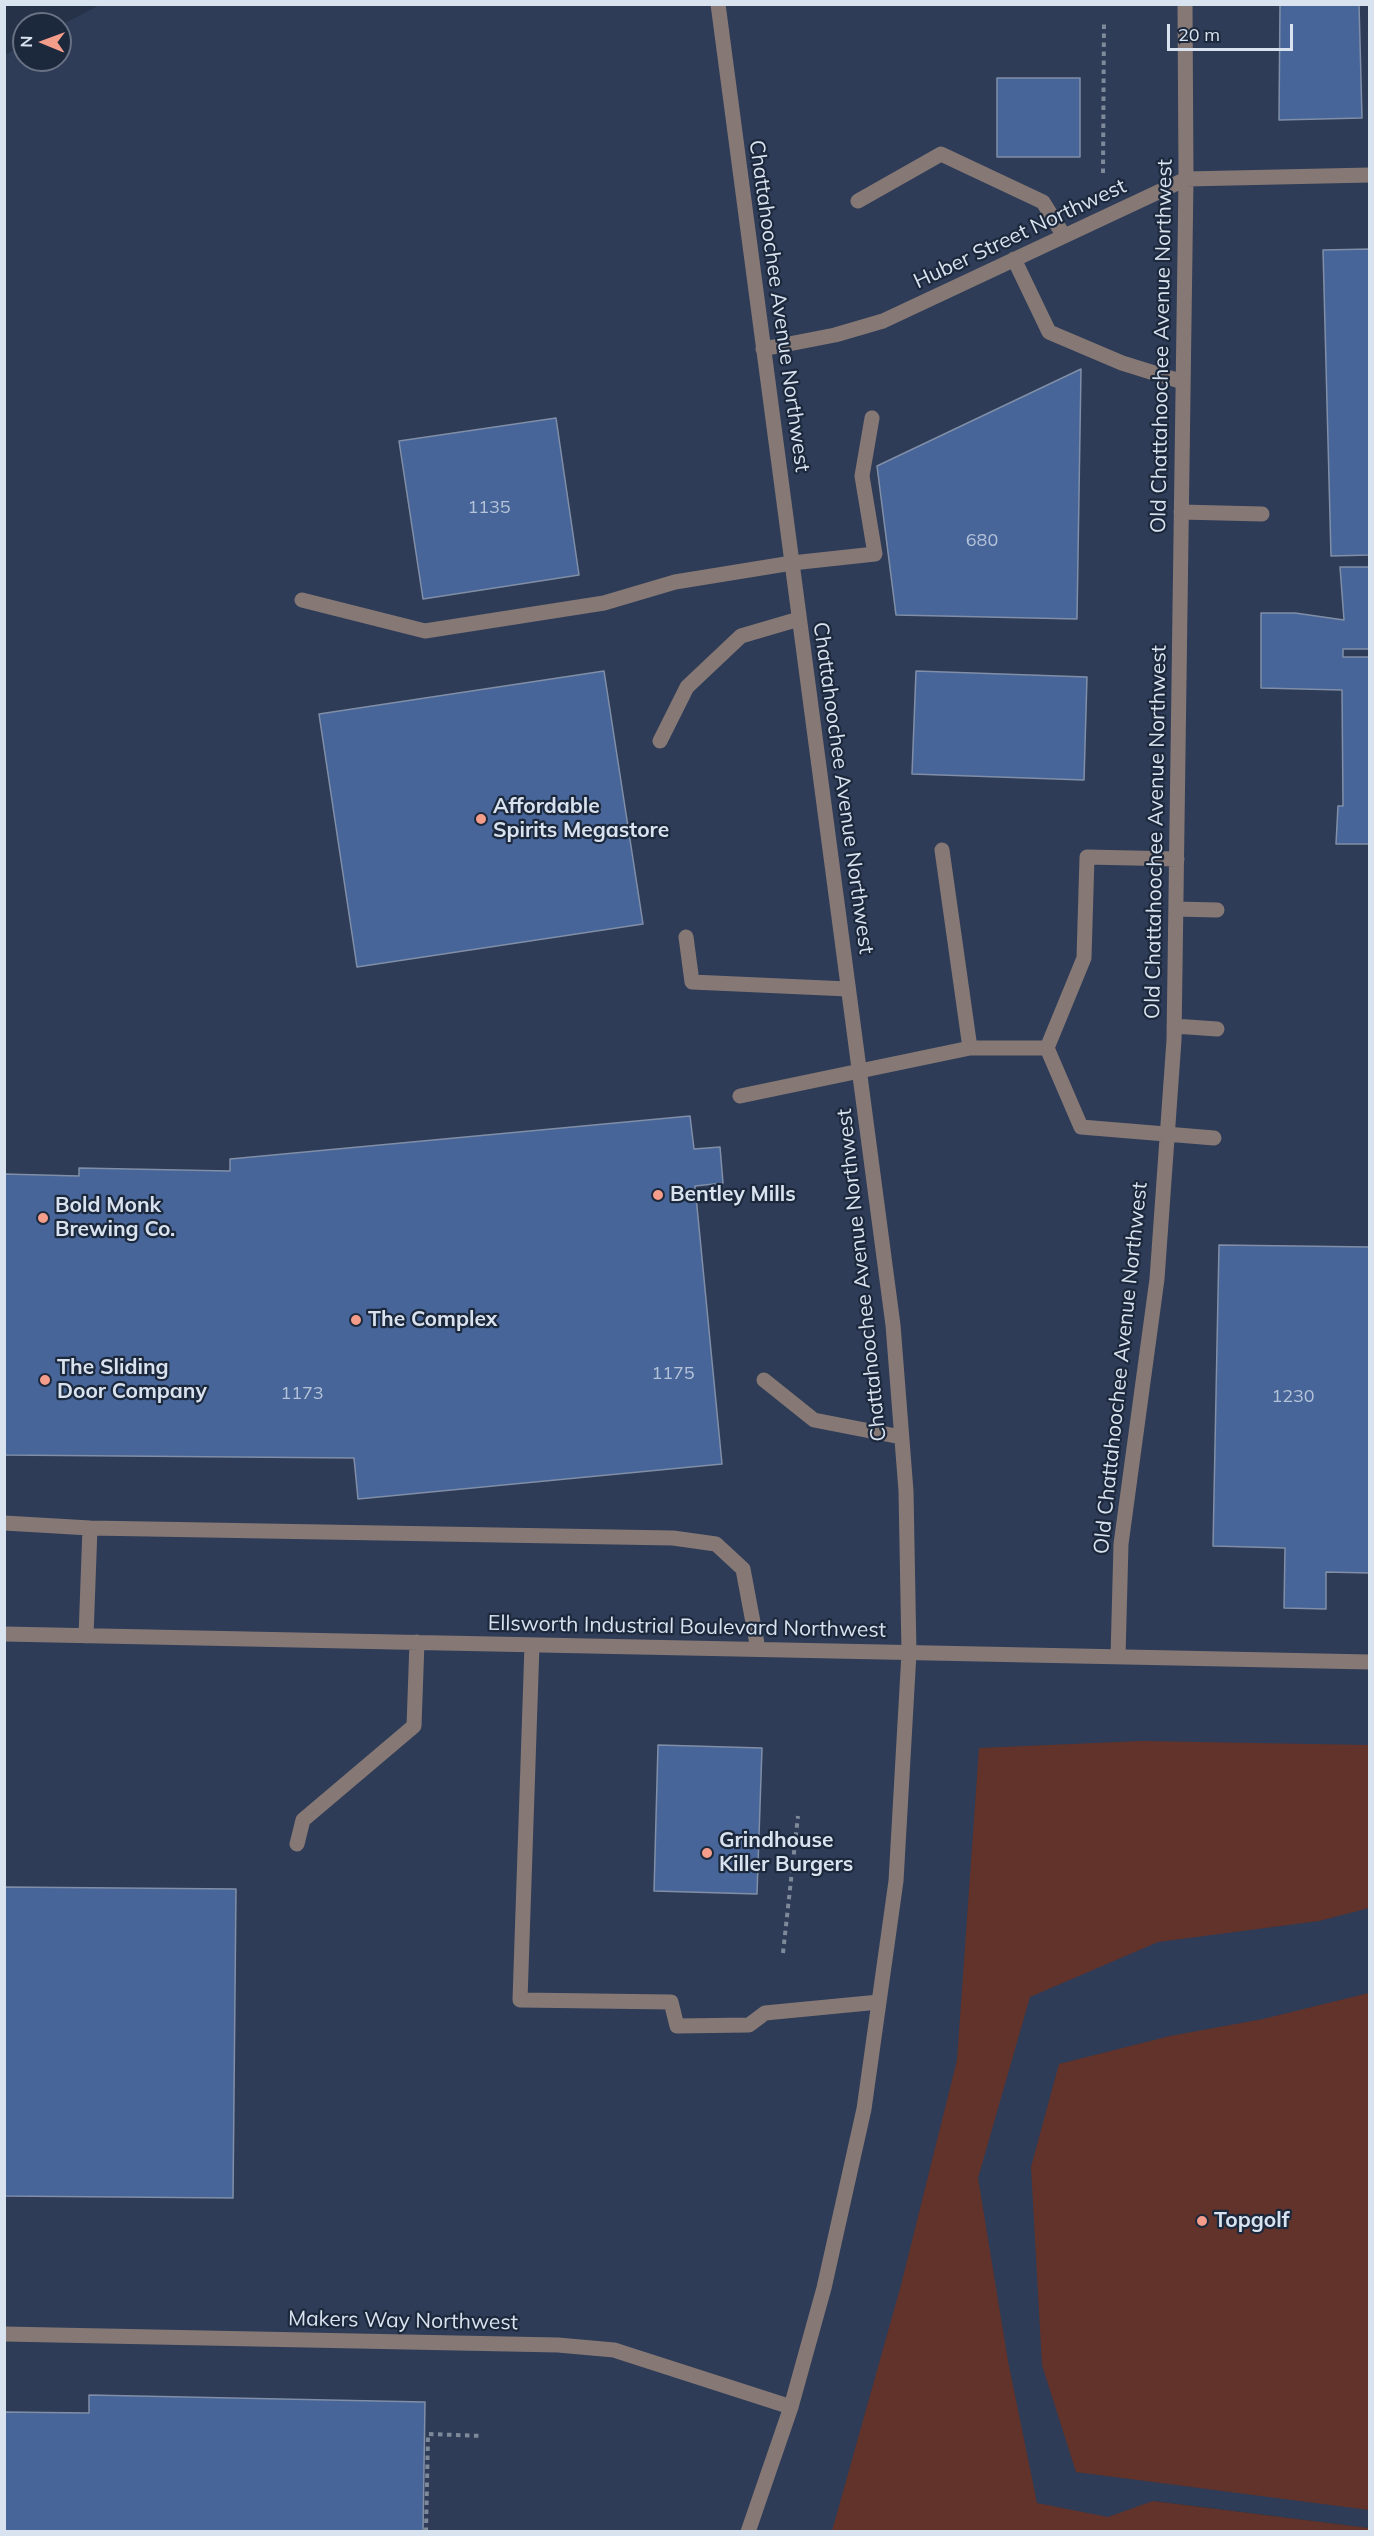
<!DOCTYPE html>
<html>
<head>
<meta charset="utf-8">
<style>
  body { margin:0 }
  #map { position:relative; width:1374px; height:2536px; overflow:hidden; background:#263247; font-family:Mulish,sans-serif }
  canvas { display:block }
  .frame { position:absolute; inset:0; border:6px solid #d9e2ef; pointer-events:none }
  .north { position:absolute; left:12px; top:12px; width:60px; height:60px; box-sizing:border-box; background:#1c283c; border:2px solid #687284; border-radius:50%; rotate:271deg; font-size:16px; font-weight:700; line-height:24px; text-align:center; color:#d9e2ef }
  .north::after { content:''; display:block; margin:auto; width:21px; height:27px; background:#f49d8b; clip-path:polygon(50% 0,100% 100%,50% 72%,0 100%) }
  .scale { position:absolute; left:1167px; top:24px; width:126px; height:27px; box-sizing:border-box; border:3px solid #d9e2ef; border-top:0; padding-left:8px; font-size:18px; line-height:21px; white-space:nowrap; color:#d9e2ef; -webkit-text-stroke:4px #1c283c; paint-order:stroke }
</style>
</head>
<body>
<div id="map">
<canvas width="1374" height="2536"></canvas>
<div class="frame"></div>
<div class="north">N</div>
<div class="scale">20 m</div>
</div>
<script>
const c = document.querySelector('canvas').getContext('2d');
c.lineJoin = 'round';
function fillPath(path, color) { c.fillStyle = color; c.fill(path, 'evenodd'); }
function trace(path, color, width, dash) { c.strokeStyle = color; c.lineWidth = width; c.lineCap = dash ? 'butt' : 'round'; c.setLineDash(dash || []); c.stroke(path); }
function write(font, color, halo, rows, align = 'center') {
  c.font = font + ' Mulish,sans-serif'; c.lineWidth = 4.5; c.setLineDash([]); c.textBaseline = 'middle'; c.strokeStyle = halo; c.fillStyle = color; for (const [text, x, y, turn = 0] of rows) {
    c.save(); c.translate(x, y); c.rotate((+turn || 0) * Math.PI / 180); c.textAlign = isNaN(turn) ? turn : align; if (halo) c.strokeText(text, 0, 0); c.fillText(text, 0, 0); c.restore();
  }
}
const built = new Path2D(`
  M101 4 1369 5V2528L1154 2501V2532H5V55L24 45V60H60V26Z`);
const green = new Path2D(`
  M1141 1741 1369 1745V1908L1319 1921 1158 1942 1030 1997 978 2178 1008 2361 1037 2503 1108 2517 1153 2501 1369 2528V2531H832L901 2285 957 2060 979 1748Z
  M1369 1993V2510L1076 2472 1042 2365 1031 2167 1059 2064 1170 2036 1263 2019Z`);
const building = new Path2D(`
  M1280 4H1359L1362 118 1279 120Z
  M997 78H1080V157H997Z
  M1370 249V555L1331 556 1323 250Z
  M1081 369 1077 619 896 615 877 466Z
  M556 418 579 575 423 599 399 441Z
  M1340 567H1370V649H1343V657H1370V844H1336L1338 806H1343L1342 690 1261 688V613H1295L1344 620Z
  M604 671 643 924 357 967 319 714Z
  M916 671 1087 677 1084 780 912 774Z
  M690 1116 694 1149 720 1147 723 1183 695 1186 722 1464 358 1499 354 1458 4 1455V1174L79 1176V1168L230 1171V1159Z
  M1219 1245 1370 1247V1573L1326 1572V1609L1284 1608 1285 1548 1213 1546Z
  M658 1745 762 1748 757 1894 654 1891Z
  M4 1887 236 1889 233 2198 4 2196Z
  M89 2395 425 2402 423 2532H4V2412L89 2413Z`);
const path = new Path2D(`
  M1103 173 1104 21
  M783 1953 798 1816
  M426 2532 428 2434 483 2436`);
const minor = new Path2D(`
  M718 4 893 1325 906 1491 909 1653 896 1881 864 2109 824 2288 791 2407 748 2532
  M858 201 941 154 1043 202 1064 236
  M1014 259 1049 332 1122 363 1183 382
  M763 349 835 335 883 321 1186 179 1370 175
  M1181 512 1262 514
  M302 600 425 631 604 603 675 582 792 563 875 554 862 476 872 418
  M660 741 687 687 741 636 799 619
  M942 850 970 1048
  M1176 909 1217 910
  M686 937 692 982 848 989
  M1174 1026 1217 1029
  M1047 1048 1084 958 1087 857 1177 859
  M740 1096 970 1048H1047L1081 1127 1214 1138
  M764 1380 814 1420 901 1437
  M4 1523 90 1528 673 1538 716 1544 743 1569 758 1649
  M4 1634 1370 1662
  M86 1636 90 1528
  M532 1645 520 2000 671 2002 677 2026 749 2025 765 2013 879 2002
  M1118 1657 1121 1544 1157 1279 1174 1040 1186 179 1185 4
  M297 1844 303 1820 414 1726 417 1642
  M4 2334 558 2345 614 2350 791 2407`);
const markers = [
  [481,819,6,"#f49d8b"],
  [658,1195,6,"#f49d8b"],
  [43,1218,6,"#f49d8b"],
  [356,1320,6,"#f49d8b"],
  [45,1380,6,"#f49d8b"],
  [707,1853,6,"#f49d8b"],
  [1202,2221,6,"#f49d8b"]
];
const numberNames = [
  ["1135",489,508],
  ["680",982,541],
  ["1175",673,1374],
  ["1173",302,1394],
  ["1230",1293,1397]
];
const streetNames = [
  ["Huber Street Northwest",1020,234,-25],
  ["Chattahoochee Avenue Northwest",779,306,82],
  ["Old Chattahoochee Avenue Northwest",1162,346,-89],
  ["Chattahoochee Avenue Northwest",843,788,82],
  ["Old Chattahoochee Avenue Northwest",1156,832,-89],
  ["Chattahoochee Avenue Northwest",862,1275,-96],
  ["Old Chattahoochee Avenue Northwest",1121,1368,-84],
  ["Ellsworth Industrial Boulevard Northwest",687,1627,1],
  ["Makers Way Northwest",403,2321,1]
];
const poiNames = [
  ["Affordable",493,807],
  ["Spirits Megastore",493,831],
  ["Bentley Mills",670,1195],
  ["Bold Monk",55,1206],
  ["Brewing Co.",55,1230],
  ["The Complex",368,1320],
  ["The Sliding",57,1368],
  ["Door Company",57,1392],
  ["Grindhouse",719,1841],
  ["Killer Burgers",719,1865],
  ["Topgolf",1214,2221]
];
fillPath(built, '#2e3c57');
fillPath(green, '#61332a');
fillPath(building, '#476598');
trace(building, '#808fa7', 1.5);
trace(path, '#7e899a', 4, [4.5, 4.5]);
trace(minor, '#867875', 15);
for (const [x, y, r, color] of markers) { const dot = new Path2D(); dot.arc(x, y, r, 0, 2 * Math.PI); c.fillStyle = color; c.fill(dot); trace(dot, '#1c283c', 2); }
write('18px', '#b4c3d9', null, numberNames);
write('21px', '#d9e2ef', '#1c283c', streetNames);
write('bold 21px', '#d9e2ef', '#1c283c', poiNames, 'left');
</script>
</body>
</html>
